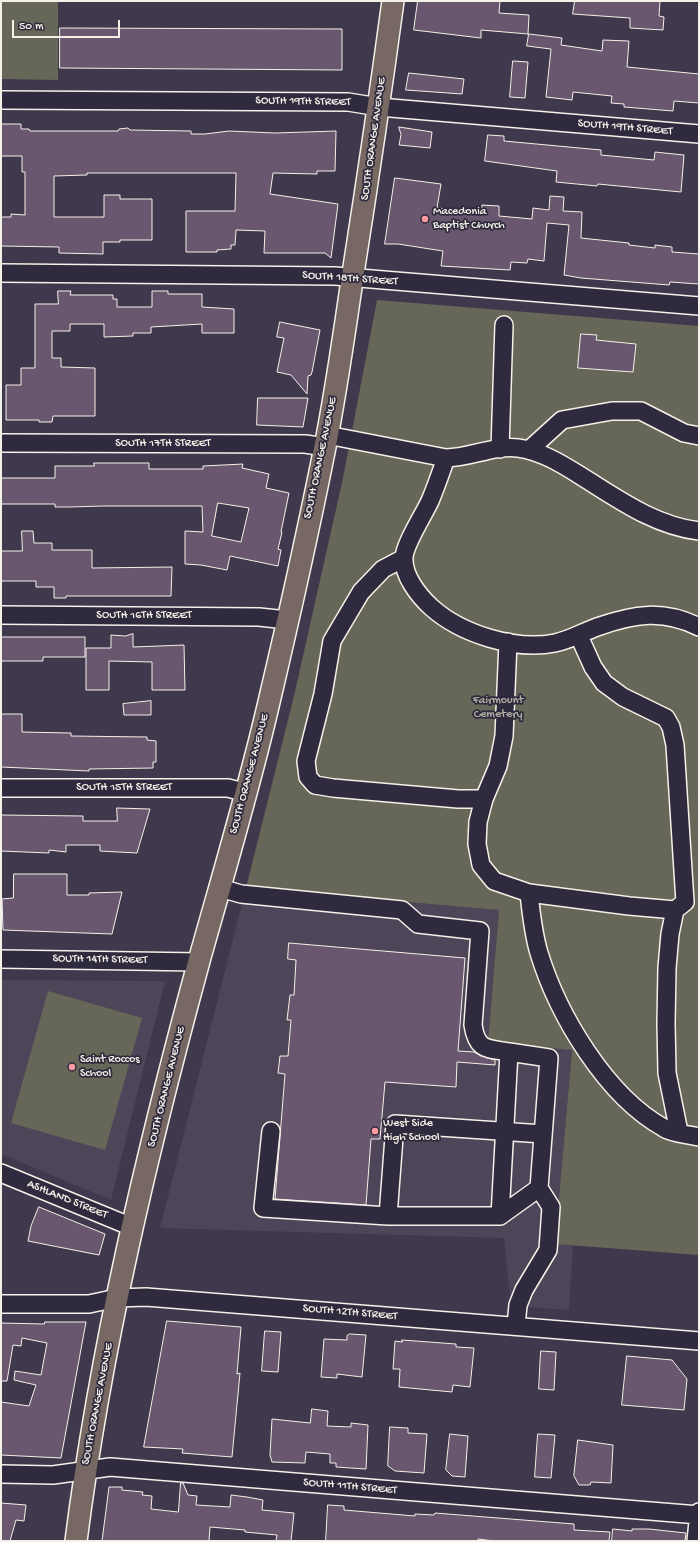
<!DOCTYPE html>
<html>
<head>
<meta charset="utf-8">
<style>
  body { margin:0 }
  #map { position:relative; width:700px; height:1542px; overflow:hidden; background:#40384c; font-family:"Gochi Hand",sans-serif }
  canvas { display:block }
  .frame { position:absolute; inset:0; border:2px solid #f4f1e8; pointer-events:none }
  .scale { position:absolute; left:12px; top:20px; width:108px; height:18px; box-sizing:border-box; border:2px solid #f4f1e8; border-top:0; padding-left:5px; font-size:12px; line-height:14px; white-space:nowrap; color:#f4f1e8; -webkit-text-stroke:3px #2f2a3d; paint-order:stroke }
</style>
</head>
<body>
<div id="map">
<canvas width="700" height="1542"></canvas>
<div class="frame"></div>
<div class="scale">50 m</div>
</div>
<script>
const c = document.querySelector('canvas').getContext('2d');
c.lineJoin = 'round';
function fillPath(path, color) { c.fillStyle = color; c.fill(path, 'evenodd'); }
function trace(path, color, width, dash) { c.strokeStyle = color; c.lineWidth = width; c.lineCap = dash ? 'butt' : 'round'; c.setLineDash(dash || []); c.stroke(path); }
function write(font, color, halo, rows, align = 'center') {
  c.font = font + ' "Gochi Hand",sans-serif'; c.lineWidth = 3.5; c.setLineDash([]); c.textBaseline = 'middle'; c.strokeStyle = halo; c.fillStyle = color; for (const [text, x, y, turn = 0] of rows) {
    c.save(); c.translate(x, y); c.rotate((+turn || 0) * Math.PI / 180); c.textAlign = isNaN(turn) ? turn : align; if (halo) c.strokeText(text, 0, 0); c.fillText(text, 0, 0); c.restore();
  }
}
const built = new Path2D(`
  M246 888 499 910 488 1042 572 1049 555 1243 573 1246 569 1310 511 1306 504 1238 160 1228Z
  M1 980 165 981 111 1200 1 1154Z`);
const green = new Path2D(`
  M1 1H58V80L1 79Z
  M377 300 699 326V1255L555 1244 572 1050 488 1042 499 910 246 888 294 696 343 478Z
  M48 991 142 1018 105 1150 11 1123Z`);
const building = new Path2D(`
  M418 1H500L499 13 529 15 528 34 481 30V38L414 30Z
  M575 1H660L659 16 664 17 663 30 630 28V18L573 14Z
  M60 28 342 29V70L60 68Z
  M529 34 562 38 561 45 602 51 603 40 629 41 627 67 699 74V103L674 101 673 111 624 107V104L611 103 612 96 573 92 572 100 546 97 551 49 527 46Z
  M513 61 528 62 525 98 510 97Z
  M409 73 464 79 462 94 406 90Z
  M1 124H21V129H29L30 131H118L119 129 128 128 130 130 191 131V134H205L229 131 275 133 336 131 335 171H317V174L273 173 270 194 338 204 331 258 325 253H264L265 231 236 230 235 245H231V249L217 250V252H186V211H235L236 173H87V175L54 176V217H104V195H120V199H152V240H120V242H103V254L59 253V247L1 246V217H11V214L25 215V172H22V156H1Z
  M399 127 432 132 430 148 399 145 401 135Z
  M488 135 504 136V141L601 150V155L654 160 655 152 684 155 681 192 598 184 597 186 556 182 557 171 485 161Z
  M395 178 441 184 437 208 482 212V205L499 206V216L532 219 533 208 549 210 550 196 564 197 563 211 582 212 581 238 629 243V245L655 248V245L672 247V252L699 254V284L670 282 669 285 581 278 564 275 569 225 547 223 544 261 528 259 527 263 511 262 510 270 441 266 443 251 398 244H385Z
  M58 291H71L70 295H113V299H117V307H152V291H168V294H202V307L234 309V333H202V324L151 327V333H133V336L104 337V324H70V331H52V358H61V367L95 368V416H53L52 422H39V420H6V385H21V368H35V304H58Z
  M280 322 320 330 312 372 311 375 308 376 307 394 291 375 277 372 284 338 277 337Z
  M581 334 597 335 596 340 636 344 633 372 578 368Z
  M258 398H308L303 427 257 425Z
  M94 463H149V469H203V466L243 464 242 468 269 474 266 488 289 493 281 532H282L278 549 281 550 278 566 230 556 227 570 201 565 185 564V531L203 532 202 506H103L70 507H55V504H1V478H55V466H94ZM218 503 249 508 241 542 212 536Z
  M22 531H33L34 543H52V550H92V568L172 567 171 596H66V598H54V587H36V581H1V551H22Z
  M133 634V647L184 645 185 690H152V662L109 661V690H86V648H111V635L125 636Z
  M1 637H85V657H43V661H1Z
  M151 701V715H124L123 704Z
  M1 714H22V732L71 733V736L147 737V740L156 741V762H153V768L89 769V771L1 767Z
  M117 808 150 809 137 853 100 851V845H66V852L49 850V853L1 851V815L83 816V821H117Z
  M14 874H67V895H89V893L122 892 112 934 3 930 2 899 13 898Z
  M289 943 465 958 458 1051 474 1052 481 1056 495 1060V1065L457 1062 456 1087 385 1082 380 1139H371L366 1205 275 1199 285 1074 278 1073 280 1056H288L291 1020H287L290 995H294L296 960 288 959Z
  M39 1207 105 1234 99 1255 28 1241 31 1226Z
  M167 1321 241 1327 237 1374 240 1373 232 1457 182 1453 183 1449 144 1447Z
  M45 1322H86L61 1458 1 1455V1402L29 1406 36 1385 14 1380 15 1371 41 1375 47 1343 22 1338 21 1346 13 1345 7 1381H1V1323L44 1324Z
  M265 1331 281 1332 278 1372 262 1371Z
  M350 1334 366 1335 362 1377 337 1374V1378L321 1377 324 1339 347 1340V1336Z
  M402 1340 456 1344V1347L474 1348 470 1387 453 1385 452 1392 399 1387 400 1369H393L395 1341 402 1342Z
  M541 1351 556 1352 554 1390 539 1389Z
  M627 1356 672 1360 687 1379 684 1410 622 1405Z
  M312 1409 328 1411 327 1426 351 1427V1423L368 1425 366 1469 336 1467V1463H330V1454L306 1452 305 1463 272 1462 270 1455 272 1419 310 1423Z
  M390 1427 408 1428V1433L427 1434 424 1473 395 1471 388 1466Z
  M450 1434 468 1436 465 1477 452 1476 446 1470Z
  M538 1434 555 1435 551 1478 535 1477Z
  M578 1440 613 1445 611 1483 591 1482 590 1485H579L574 1476Z
  M181 1483H183L188 1495 197 1496 196 1505 230 1507 231 1495 247 1497 263 1500 262 1510 294 1513 291 1541H276L277 1535 245 1532V1530L210 1527 209 1541H102L109 1487H122V1490L143 1492 142 1495 152 1496 151 1509 178 1512Z
  M1 1503 26 1505 24 1521 16 1520 10 1541H1Z
  M328 1505 344 1506V1510L415 1516V1514L434 1515 435 1513 574 1524V1530L610 1532 609 1541H494L478 1539V1541H326Z
  M613 1529 632 1531V1529H649L686 1533 685 1541H612Z`);
const minor = new Path2D(`
  M1 100 348 102 379 107 699 134
  M1 273 335 276 699 306
  M327 435 446 458C470 458 493 445 518 448 541 451 562 464 581 476 618 499 655 526 699 531
  M1 443 305 444 325 447
  M500 449 504 325
  M529 450 562 420 612 411H641L684 433 699 436
  M446 458C441 472 436 487 430 501 424 514 404 545 404 558 403 576 419 596 431 607 461 634 515 651 555 643 570 640 583 632 597 627 634 614 663 609 699 627
  M404 558 383 569 361 592 332 641 323 694 306 761 308 777 315 785 333 788 458 799H484
  M1 615 259 617 287 620
  M579 636 593 667 604 683 623 697 666 718 671 727 675 745 685 902 675 910 670 934 667 968 666 1023 667 1073 679 1132
  M508 642 504 736 498 766 484 799 478 822 477 844 481 865 494 881 529 893 629 906 675 910
  M1 788H228L247 793
  M220 888 241 894 402 910 418 924 480 931 473 1025C477 1051 487 1048 509 1052L500 1216
  M529 893C531 913 533 933 539 953 558 1015 606 1096 664 1128 671 1133 690 1135 699 1137
  M1 959 199 962
  M509 1052 549 1058 539 1188 551 1207 548 1250 524 1290 518 1305 516 1326
  M271 1131 263 1208 388 1216H500L539 1188
  M1 1173 132 1227
  M388 1216 395 1124 543 1134
  M1 1304H89L117 1298 146 1297 699 1341
  M1 1474 53 1475 110 1467 699 1515
  M696 1541 699 1512`);
const major = new Path2D(`
  M76 1541C101 1345 147 1152 199 961 223 875 249 789 269 702 289 617 308 532 325 447 337 387 345 327 354 267 368 178 381 90 393 1`);
const markers = [
  [425,219,4,"#ff9aa2"],
  [72,1067,4,"#ff9aa2"],
  [375,1131,4,"#ff9aa2"]
];
const streetNames = [
  ["SOUTH 19TH STREET",303,102,1],
  ["SOUTH 19TH STREET",625,128,5],
  ["SOUTH ORANGE AVENUE",374,139,-82],
  ["SOUTH 18TH STREET",350,279,4],
  ["SOUTH 17TH STREET",163,444],
  ["SOUTH ORANGE AVENUE",321,458,-78],
  ["SOUTH 16TH STREET",144,616],
  ["SOUTH ORANGE AVENUE",250,774,-75],
  ["SOUTH 15TH STREET",124,788],
  ["SOUTH 14TH STREET",100,960,1],
  ["SOUTH ORANGE AVENUE",167,1087,-76],
  ["ASHLAND STREET",67,1200,22],
  ["SOUTH 12TH STREET",350,1313,5],
  ["SOUTH ORANGE AVENUE",98,1404,-79],
  ["SOUTH 11TH STREET",350,1487,5]
];
const poiNames = [
  ["Macedonia",433,212],
  ["Baptist Church",433,226],
  ["Saint Roccos",80,1060],
  ["School",80,1074],
  ["West Side",383,1124],
  ["High School",383,1138]
];
const parkNames = [
  ["Fairmount",498,701],
  ["Cemetery",498,715]
];
fillPath(built, '#4f4559');
fillPath(green, '#666758');
fillPath(building, '#69576f');
trace(building, '#f4f1e8', 1);
trace(minor, '#f4f1e8', 20);
trace(major, '#f4f1e8', 24);
trace(minor, '#2f2a3d', 17);
trace(major, '#776864', 21);
for (const [x, y, r, color] of markers) { const dot = new Path2D(); dot.arc(x, y, r, 0, 2 * Math.PI); c.fillStyle = color; c.fill(dot); trace(dot, '#2f2a3d', 1.5); }
write('12px', '#f4f1e8', '#2f2a3d', streetNames);
write('12px', '#f4f1e8', '#2f2a3d', poiNames, 'left');
write('12px', '#b4b3a7', '#2f2a3d', parkNames);
</script>
</body>
</html>
